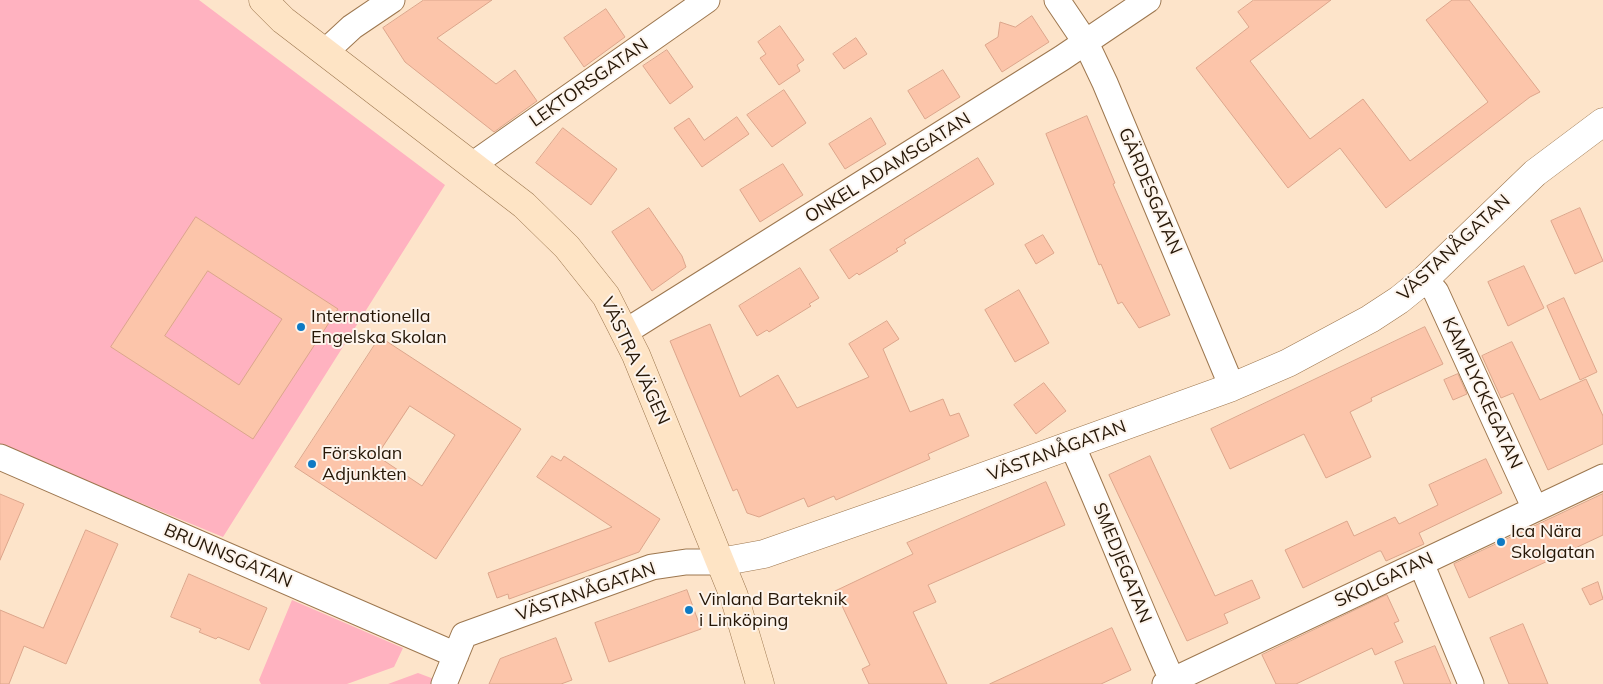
<!DOCTYPE html>
<html>
<head>
<meta charset="utf-8">
<style>
  body { margin:0 }
  canvas { display:block; background:#fde4ca }
</style>
</head>
<body>
<canvas width="1603" height="684"></canvas>
<script>
const c = document.querySelector('canvas').getContext('2d');
c.lineJoin = 'round';
function fillPath(path, color) { c.fillStyle = color; c.fill(path, 'evenodd'); }
function trace(path, color, width, dash) { c.strokeStyle = color; c.lineWidth = width; c.lineCap = dash ? 'butt' : 'round'; c.setLineDash(dash || []); c.stroke(path); }
function write(font, color, halo, rows, align = 'center') {
  c.font = font + ' Mulish,sans-serif'; c.lineWidth = 4; c.setLineDash([]); c.textBaseline = 'middle'; c.strokeStyle = halo; c.fillStyle = color; for (const [text, x, y, turn = 0] of rows) {
    c.save(); c.translate(x, y); c.rotate((+turn || 0) * Math.PI / 180); c.textAlign = isNaN(turn) ? turn : align; if (halo) c.strokeText(text, 0, 0); c.fillText(text, 0, 0); c.restore();
  }
}
const green = new Path2D(`
  M0 0H199L445 185 223 537 0 445Z
  M292 600 403 648 394 667 347 684H261L259 680Z
  M418 673 434 679 433 684H388Z`);
const building = new Path2D(`
  M424 0H492L437 38 496 84 515 70 537 101 494 132 405 62 383 28Z
  M1254 0H1331L1250 61 1310 139 1363 99 1410 161 1488 102 1426 20 1452 0H1469L1540 92 1530 97 1386 208 1340 148 1288 188 1196 68 1249 27 1238 12Z
  M606 9 625 37 584 67 564 38Z
  M1032 16 1049 42 1002 72 985 45 998 37 1000 22 1015 27Z
  M780 26 804 60 797 65 800 71 779 85 760 58 766 54 758 42Z
  M856 38 867 54 844 69 833 54Z
  M667 50 693 87 670 104 643 66Z
  M943 70 960 97 925 119 908 91Z
  M784 90 806 123 772 147 747 115Z
  M1087 116 1115 183 1113 184 1170 315 1139 328 1122 302 1118 304 1101 264 1099 265 1046 134Z
  M737 117 749 134 702 167 674 128 689 118 704 140Z
  M871 118 886 144 845 169 829 144Z
  M563 128 617 169 591 205 536 163Z
  M978 158 994 184 904 240 906 243 896 249 898 251 859 275 857 273 849 279 830 250Z
  M783 164 803 195 760 222 740 190Z
  M649 208 682 256 686 267 652 291 612 232Z
  M1580 208 1603 261 1575 274 1551 221Z
  M196 217 338 309 253 439 111 347ZM208 271 282 319 239 385 165 336Z
  M1043 235 1054 253 1036 264 1025 245Z
  M1524 266 1544 308 1508 326 1488 282Z
  M800 268 819 298 809 304 811 306 769 332 767 330 757 336 739 306Z
  M1019 290 1049 343 1015 362 985 310Z
  M1564 298 1597 372 1580 380 1547 306Z
  M887 321 899 339 883 349 910 412 943 399 950 416 959 413 969 436 928 454 930 459 836 500 834 496 808 507 804 498 759 517 747 513 737 489 733 491 670 341 710 324 740 397 778 375 797 408 869 377 849 344Z
  M1425 327 1443 364 1371 398 1372 401 1350 412 1371 457 1326 478 1304 434 1230 469 1211 429Z
  M380 337 521 429 436 559 295 467ZM410 406 455 435 422 486 377 456Z
  M1512 342 1540 400 1586 379 1603 416V444L1548 470 1513 393 1501 398 1482 356Z
  M1458 374 1467 394 1453 400 1444 380Z
  M1044 383 1066 411 1036 434 1014 405Z
  M552 456 561 461 564 456 660 519 639 552 509 599 508 594 497 598 488 573 612 527 537 477Z
  M1150 456 1215 596 1252 580 1260 598 1224 614 1228 623 1187 641 1109 475Z
  M1486 459 1502 493 1419 533 1424 544 1386 561 1381 551H1379L1303 588 1285 550 1347 521 1354 536 1395 517 1399 524 1438 505 1429 485Z
  M1046 482 1065 525 928 585 936 602 913 612 947 684H869L862 669 870 665 835 591 913 554 907 543Z
  M0 494 24 504 0 560Z
  M1603 494V535L1469 598 1454 564Z
  M86 530 118 544 66 664 24 646 9 684H0V610L43 628Z
  M189 574 267 608 249 650 218 637 216 639 199 632 201 629 171 617Z
  M1598 582 1603 599 1590 605 1582 589Z
  M687 590 701 629 609 662 595 623Z
  M1387 595 1399 621 1394 623 1403 642 1375 655 1372 648 1296 684H1276L1262 655Z
  M1523 624 1548 684H1509L1490 638Z
  M1112 628 1131 670 1101 684H990Z
  M556 638 572 680 561 684H489L500 659Z
  M1435 646 1451 684H1404L1395 662Z`);
const minor = new Path2D(`
  M1057 0 1086 43 1105 83 1232 387
  M325 52 352 27 392 0
  M472 165 707 0
  M1425 279 1436 292 1535 509
  M625 332 1062 58 1148 0
  M1072 445C1107 523 1137 603 1172 680
  M0 457 456 655
  M1421 563 1471 684
  M444 684 464 635 652 567 686 562H720
  M1165 684 1603 477`);
const tertiary = new Path2D(`
  M720 562 764 554 916 501 1232 387 1288 363 1370 319 1399 300 1425 279 1535 173 1603 122`);
const secondary = new Path2D(`
  M263 0 283 20 524 205 567 247 606 296 636 355 734 596 760 684`);
const markers = [
  [301,327,5,"#0e7ac4"],
  [312,464,5,"#0e7ac4"],
  [1501,542,5,"#0e7ac4"],
  [689,610,5,"#0e7ac4"]
];
const streetNames = [
  ["LEKTORSGATAN",589,83,-35],
  ["ONKEL ADAMSGATAN",888,168,-32],
  ["GÄRDESGATAN",1150,191,67],
  ["VÄSTANÅGATAN",1454,248,-43],
  ["VÄSTRA VÄGEN",635,361,65],
  ["KAMPLYCKEGATAN",1482,393,65],
  ["VÄSTANÅGATAN",1057,451,-20],
  ["BRUNNSGATAN",228,556,23],
  ["SMEDJEGATAN",1122,563,68],
  ["SKOLGATAN",1384,580,-25],
  ["VÄSTANÅGATAN",586,592,-19]
];
const poiNames = [
  ["Internationella",311,317],
  ["Engelska Skolan",311,338],
  ["Förskolan",322,454],
  ["Adjunkten",322,475],
  ["Ica Nära",1511,532],
  ["Skolgatan",1511,553],
  ["Vinland Barteknik",699,600],
  ["i Linköping",699,621]
];
fillPath(green, '#ffb2c0');
fillPath(building, '#fcc5aa');
trace(building, '#dca68c', 1);
trace(minor, '#9d774f', 27);
trace(tertiary, '#9d774f', 29);
trace(secondary, '#9d774f', 29);
trace(minor, '#fff', 25);
trace(tertiary, '#fff', 28);
trace(secondary, '#fee4c5', 28);
for (const [x, y, r, color] of markers) { const dot = new Path2D(); dot.arc(x, y, r, 0, 2 * Math.PI); c.fillStyle = color; c.fill(dot); trace(dot, '#fdf4ec', 2); }
write('18px', '#261707', '#fdf4ec', streetNames);
write('18px', '#261707', '#fdf4ec', poiNames, 'left');
</script>
</body>
</html>
